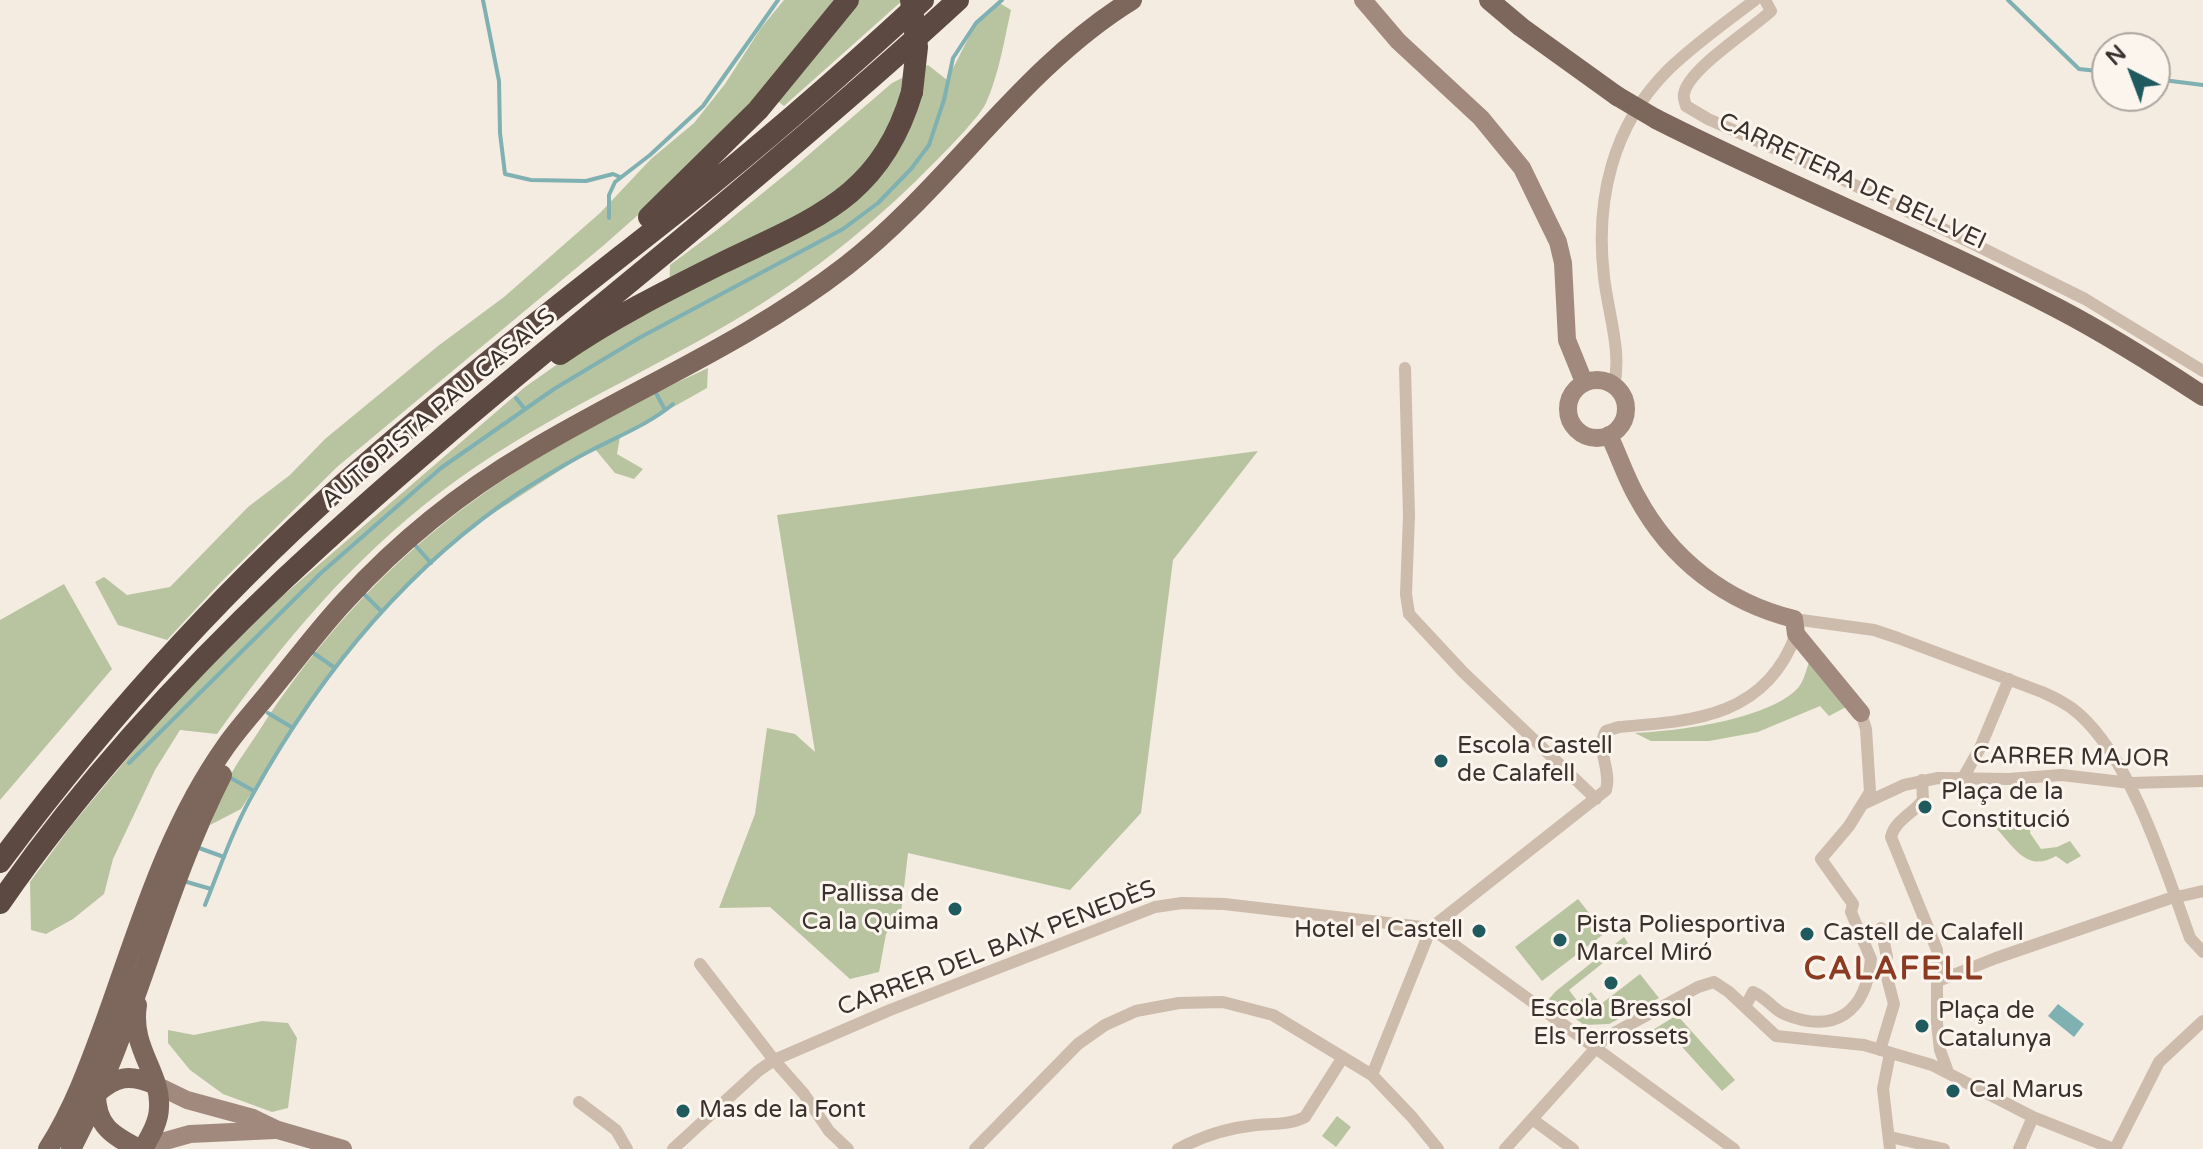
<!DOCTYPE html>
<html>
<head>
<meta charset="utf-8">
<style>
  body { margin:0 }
  #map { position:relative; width:2203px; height:1149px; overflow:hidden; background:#f4ebe1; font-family:"Varela Round",sans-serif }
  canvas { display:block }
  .north { position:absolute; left:2091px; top:32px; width:80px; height:80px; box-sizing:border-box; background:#fbf5ee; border:2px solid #aea6a0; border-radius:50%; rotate:318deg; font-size:22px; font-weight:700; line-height:32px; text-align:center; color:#3b302b }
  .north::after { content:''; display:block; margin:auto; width:28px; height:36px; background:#1f5a5e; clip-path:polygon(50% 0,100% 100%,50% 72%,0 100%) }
</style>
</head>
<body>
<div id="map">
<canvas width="2203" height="1149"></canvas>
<div class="north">N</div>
</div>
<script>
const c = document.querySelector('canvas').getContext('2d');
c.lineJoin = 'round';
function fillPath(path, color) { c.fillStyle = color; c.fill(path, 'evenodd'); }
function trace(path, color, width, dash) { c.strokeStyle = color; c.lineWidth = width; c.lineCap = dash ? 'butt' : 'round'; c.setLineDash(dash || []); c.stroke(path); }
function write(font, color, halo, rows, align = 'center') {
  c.font = font + ' "Varela Round",sans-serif'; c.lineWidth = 6; c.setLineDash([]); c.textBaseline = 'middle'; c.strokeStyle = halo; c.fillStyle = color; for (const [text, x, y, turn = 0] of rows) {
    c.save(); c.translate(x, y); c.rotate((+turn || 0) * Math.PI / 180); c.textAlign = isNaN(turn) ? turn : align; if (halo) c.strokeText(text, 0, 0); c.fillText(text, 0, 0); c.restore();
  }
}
const green = new Path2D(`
  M784 0H903L784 106 763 90 656 199 604 245 337 467 221 582 167 640 118 625 95 582 104 577 127 595 170 587 248 507 290 475 325 439 438 346 504 297 600 213 651 159 694 123 725 84 761 28Z
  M998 2 1011 10C1004 41 999 74 986 103 978 120 932 165 917 180 861 234 803 280 735 320 637 378 534 421 442 491 350 561 284 641 217 734L180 730 155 770 113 859 104 894 73 919 46 934 31 930 30 882 71 826 185 689 272 605 525 387 562 361 669 297 670 265 717 230 791 170 892 83 928 65 947 80 974 27Z
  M708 368 707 388 620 437 617 454 643 469 634 479 615 473 595 449 587 453 475 525 423 571 378 617 322 685 241 809 210 825C216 810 221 794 228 780 236 764 247 749 257 734 314 644 389 561 476 499 548 447 628 405 708 368Z
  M1258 451 1173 560 1141 813 1070 890 908 853 901 913 886 934 879 972 850 979 770 907 719 908 755 814 767 728 795 734 815 752 777 515Z
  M64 584 112 669 0 800V620Z
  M1809 662 1848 706 1829 716 1820 706 1758 732 1709 741H1651L1635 733C1679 731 1764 720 1796 690 1803 684 1806 671 1809 662Z
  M2031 823 2030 833 2041 849 2057 847 2070 841 2081 856 2067 864 2056 856C2027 873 2015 848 1995 827Z
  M1578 899 1605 933 1542 981 1515 947Z
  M1624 937 1628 943 1569 990 1578 1002 1591 992 1601 1004 1640 974 1659 998 1609 1024 1584 1025 1549 999 1556 991Z
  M1677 1015 1735 1080 1722 1091 1674 1038 1635 1041Z
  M262 1021 288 1023 297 1038 288 1108 272 1112 223 1094 190 1070 168 1043V1030L194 1035Z
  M1337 1116 1351 1127 1336 1147 1322 1136Z`);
const water = new Path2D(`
  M2058 1004 2084 1024 2074 1037 2048 1016Z`);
const stream = new Path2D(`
  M483 0 499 81 500 133 505 174 531 180 586 181 613 174 620 177
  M2008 0 2079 69 2107 72
  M2155 79 2203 85
  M609 218V195L615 182 650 155 703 106 778 0
  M656 393 665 410
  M516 398 524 408
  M415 545 431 563
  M364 594 381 611
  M312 652 335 668
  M268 713 293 728
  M129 763 321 573 441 468 554 389 639 338 843 229 878 203 911 169 929 145 944 100 953 58 976 23 1002 0
  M229 777 254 791
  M199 848 224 857
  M187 882 211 889
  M205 905C220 868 233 829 253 794 319 675 406 568 520 492 542 478 565 464 588 452 616 437 648 425 673 404`);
const street = new Path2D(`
  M1765 0 1771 11C1752 29 1688 69 1684 94 1683 98 1685 102 1686 106L1708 119 1830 173 2085 299 2203 371
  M1405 368 1409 516 1406 594 1409 614 1463 672 1596 799
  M1614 386C1622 351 1608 313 1604 277 1595 201 1612 125 1669 69 1695 44 1726 22 1755 0
  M1794 619 1874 630 1898 638 2042 692C2055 698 2068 704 2079 714 2132 761 2166 871 2190 938L2203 952
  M1861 713 1866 729 1870 792 1849 826 1821 859 1853 904 1851 912 1871 959
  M1963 778 1980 748 2009 679
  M1922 780 1923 800C1913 814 1895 820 1891 837L1937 950V1024L1940 1050 1948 1072
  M1863 804 1904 785 1938 778 2008 779 2062 775 2130 783 2203 781
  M700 964 774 1060 804 1094 829 1131 848 1149
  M1938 981 1996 958 2168 899 2203 891
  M1745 1007 1753 992C1767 998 1774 1010 1784 1014 1835 1035 1866 1012 1871 959
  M1880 1050 1894 1004 1885 970 1887 957 1881 928
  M1890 1053 1883 1089 1890 1149
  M1372 1075 1431 928 1606 790C1612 770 1595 749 1606 731L1619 727C1694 721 1766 717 1796 634
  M579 1102 616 1130 627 1149
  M1532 1119 1573 1149
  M1890 1137 1944 1149
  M673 1149 758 1071 774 1060 890 1010 1155 907 1182 903 1224 904 1431 928 1734 1149
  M975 1149 1078 1044 1105 1025 1136 1011 1179 1003 1223 1002 1273 1015 1372 1075 1412 1117 1438 1149
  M1178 1149C1201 1137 1223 1129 1249 1126 1267 1123 1289 1126 1305 1117L1343 1057
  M1505 1149 1605 1038 1698 987 1714 982 1729 992 1776 1036 1864 1045 1932 1065 2033 1117 2114 1149
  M2019 1149 2033 1117
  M2115 1149 2159 1062 2203 1021`);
const secondary = new Path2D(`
  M1363 0 1398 41 1481 118 1522 168 1558 242 1563 263 1567 340 1584 382
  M1568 409a29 29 0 1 1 58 0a29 29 0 1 1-58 0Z
  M1609 435C1619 456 1626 478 1637 497 1671 560 1726 602 1794 619L1796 634 1861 713
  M154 1084 187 1100 253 1118 278 1130 343 1149
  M144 1147 190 1134 275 1130`);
const primary = new Path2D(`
  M1489 0 1521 27 1617 96
  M1656 119C1788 186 1926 240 2057 308 2107 334 2156 365 2203 396
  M137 1005C130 1048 161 1072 159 1107 159 1121 151 1135 144 1147L138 1149
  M96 1094C96 1126 112 1135 139 1149
  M96 1094C116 1076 129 1074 154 1084
  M48 1149C73 1110 89 1066 105 1022 139 928 167 829 226 746 240 726 257 708 272 689 296 660 319 629 345 601 398 543 461 492 529 452 634 389 748 342 846 266 949 186 1020 69 1132 0
  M71 1149C134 1030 161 895 222 775`);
const highway = new Path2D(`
  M649 217 758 110 848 0
  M560 354C610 319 666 291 720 264 812 219 880 200 912 92
  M0 862C108 717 229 583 366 464 468 375 576 292 682 208 765 142 845 72 923 0
  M0 903C181 641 434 444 677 243 772 164 867 84 958 0`);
const primaryBridge = new Path2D(`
  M1617 96 1656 119`);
const highwayBridge = new Path2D(`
  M911 0 917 47 912 92`);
const markers = [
  [1441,761,8,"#1f5a5e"],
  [1925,807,8,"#1f5a5e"],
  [955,909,8,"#1f5a5e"],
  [1479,931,8,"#1f5a5e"],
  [1807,934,8,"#1f5a5e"],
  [1560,940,8,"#1f5a5e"],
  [1611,983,8,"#1f5a5e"],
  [1922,1026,8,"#1f5a5e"],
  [1953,1091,8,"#1f5a5e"],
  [683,1111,8,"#1f5a5e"]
];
const streetNames = [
  ["CARRETERA DE BELLVEI",1852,182,25],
  ["AUTOPISTA PAU CASALS",439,409,-40],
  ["CARRER MAJOR",2071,758,1],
  ["CARRER DEL BAIX PENEDÈS",997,949,-21]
];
const poiNames = [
  ["Escola Castell",1457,747],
  ["de Calafell",1457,775],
  ["Plaça de la",1941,793],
  ["Constitució",1941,821],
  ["Pallissa de",939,895,"right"],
  ["Ca la Quima",939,923,"right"],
  ["Pista Poliesportiva",1576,926],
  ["Marcel Miró",1576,954],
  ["Hotel el Castell",1463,931,"right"],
  ["Castell de Calafell",1823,934],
  ["Escola Bressol",1611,1010,"center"],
  ["Els Terrossets",1611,1038,"center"],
  ["Plaça de",1938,1012],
  ["Catalunya",1938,1040],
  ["Cal Marus",1969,1091],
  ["Mas de la Font",699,1111]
];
const districtNames = [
  ["CALAFELL",1894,971]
];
fillPath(green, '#b8c4a0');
fillPath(water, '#7fb0b2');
trace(stream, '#7fb0b2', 4);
trace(street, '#cdbbac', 12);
trace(secondary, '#a18a7d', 18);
trace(primary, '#7d675c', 20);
trace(highway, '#5c4a42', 22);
trace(primaryBridge, '#7d675c', 20);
trace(highwayBridge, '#5c4a42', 22);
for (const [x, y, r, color] of markers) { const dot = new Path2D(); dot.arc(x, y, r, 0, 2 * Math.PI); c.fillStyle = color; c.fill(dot); trace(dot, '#fbf5ee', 3); }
write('24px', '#3b302b', '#fbf5ee', streetNames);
write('24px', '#3b302b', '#fbf5ee', poiNames, 'left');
c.letterSpacing = '2px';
write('bold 32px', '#8c3b22', '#fbf5ee', districtNames);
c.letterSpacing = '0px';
</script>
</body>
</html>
